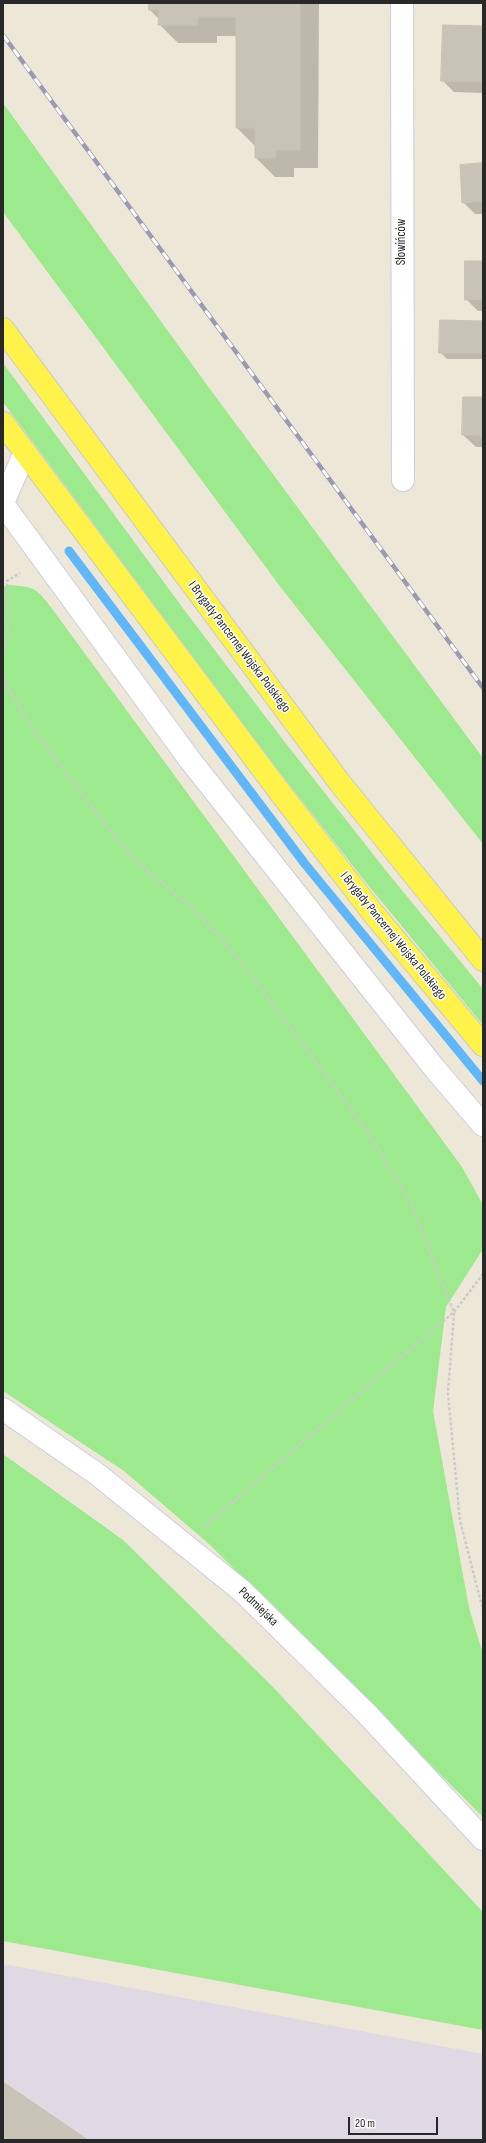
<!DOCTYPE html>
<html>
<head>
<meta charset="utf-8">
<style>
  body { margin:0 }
  #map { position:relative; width:486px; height:2143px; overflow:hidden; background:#ece7d7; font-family:"Sofia Sans Condensed",sans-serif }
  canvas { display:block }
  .frame { position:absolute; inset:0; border:4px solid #282828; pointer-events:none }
  .scale { position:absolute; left:348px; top:2117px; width:90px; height:18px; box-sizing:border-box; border:2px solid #282828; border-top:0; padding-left:5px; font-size:12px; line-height:14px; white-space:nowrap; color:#282828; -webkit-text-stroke:3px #fff; paint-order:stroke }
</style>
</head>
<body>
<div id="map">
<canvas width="486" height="2143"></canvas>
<div class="frame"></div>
<div class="scale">20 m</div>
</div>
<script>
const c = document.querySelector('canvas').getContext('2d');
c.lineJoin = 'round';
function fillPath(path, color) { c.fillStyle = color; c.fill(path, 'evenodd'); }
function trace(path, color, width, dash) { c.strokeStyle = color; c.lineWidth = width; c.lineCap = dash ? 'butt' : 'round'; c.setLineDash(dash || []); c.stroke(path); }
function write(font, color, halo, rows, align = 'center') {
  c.font = font + ' "Sofia Sans Condensed",sans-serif'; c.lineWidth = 3; c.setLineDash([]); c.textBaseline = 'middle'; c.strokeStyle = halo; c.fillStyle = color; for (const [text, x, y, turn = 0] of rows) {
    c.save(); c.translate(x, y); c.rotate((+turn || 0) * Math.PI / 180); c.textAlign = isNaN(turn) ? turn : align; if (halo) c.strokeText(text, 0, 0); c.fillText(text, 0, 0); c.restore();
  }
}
const industrial = new Path2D(`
  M3 1964 483 2054V2140H3Z`);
const green = new Path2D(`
  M3 103 207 385 483 758V844L282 589 3 212Z
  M3 363 185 611 284 741 387 872 483 989V1025L368 885 266 755 3 402Z
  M8 585C32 587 35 586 50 606L462 1167 483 1205V1249L446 1307 433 1411 469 1608 483 1654V1817L209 1544 124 1471 3 1391V587Z
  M3 1454 123 1540 272 1686 483 1912V2030L3 1941Z`);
const shadow = new Path2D(`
  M150 3H319L318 168H294V177H275L256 158V147L237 128V36H217V43H178L159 24V19L150 10Z
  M483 27V93L454 92 442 80Z
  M483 164V214H475L463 202Z
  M483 262V311H478L466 299Z
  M483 322V359H447L440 352Z
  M483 398V447H476L463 435Z`);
const stream = new Path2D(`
  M69 551 305 864 483 1081`);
const building = new Path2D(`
  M149 3H300V150H276L275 158H255V128H236V17H198V25H158L159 10H149Z
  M443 25 483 26V82L441 81Z
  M483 163V201L462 203 460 165Z
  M465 261H483V299L465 300Z
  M440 320 483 321V353H439Z
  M463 397H483V440L479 435H462Z
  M3 2082 88 2140H3Z`);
const path = new Path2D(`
  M3 651 8 635 7 581 20 573
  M3 679 29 724 111 832 135 860 192 908 224 942 253 977 366 1130 410 1201 454 1312 448 1394 460 1521 483 1610
  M204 1527 454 1312 483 1274`);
const minor = new Path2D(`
  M402 3 403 480
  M3 503 25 452
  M3 504 190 760 435 1069 483 1125
  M3 1409 97 1474 242 1591 367 1714 483 1839`);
const major = new Path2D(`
  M3 329 340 783 483 960
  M3 423 282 795 373 913 483 1045`);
const rail = new Path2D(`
  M3 35 483 688`);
const streetNames = [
  ["Słowińców",402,242,-90],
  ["I Brygady Pancernej Wojska Polskiego",239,647,53],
  ["I Brygady Pancernej Wojska Polskiego",393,936,51],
  ["Podmiejska",258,1607,44]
];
fillPath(industrial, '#ded9e3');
fillPath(green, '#9de98e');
fillPath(shadow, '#0003');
trace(stream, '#5fb7fa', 9);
fillPath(building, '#c7c3b7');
trace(building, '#c7c3b1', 1);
trace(minor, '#cdcde3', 24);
trace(major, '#cbcbcb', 24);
trace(path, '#cbcbcb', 2.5, [3, 2]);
trace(minor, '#fff', 22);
trace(major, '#fef24b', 22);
trace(rail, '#9b9ab4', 4.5);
trace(rail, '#fff', 3, [9]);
write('13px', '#282828', '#fff', streetNames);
</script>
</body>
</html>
